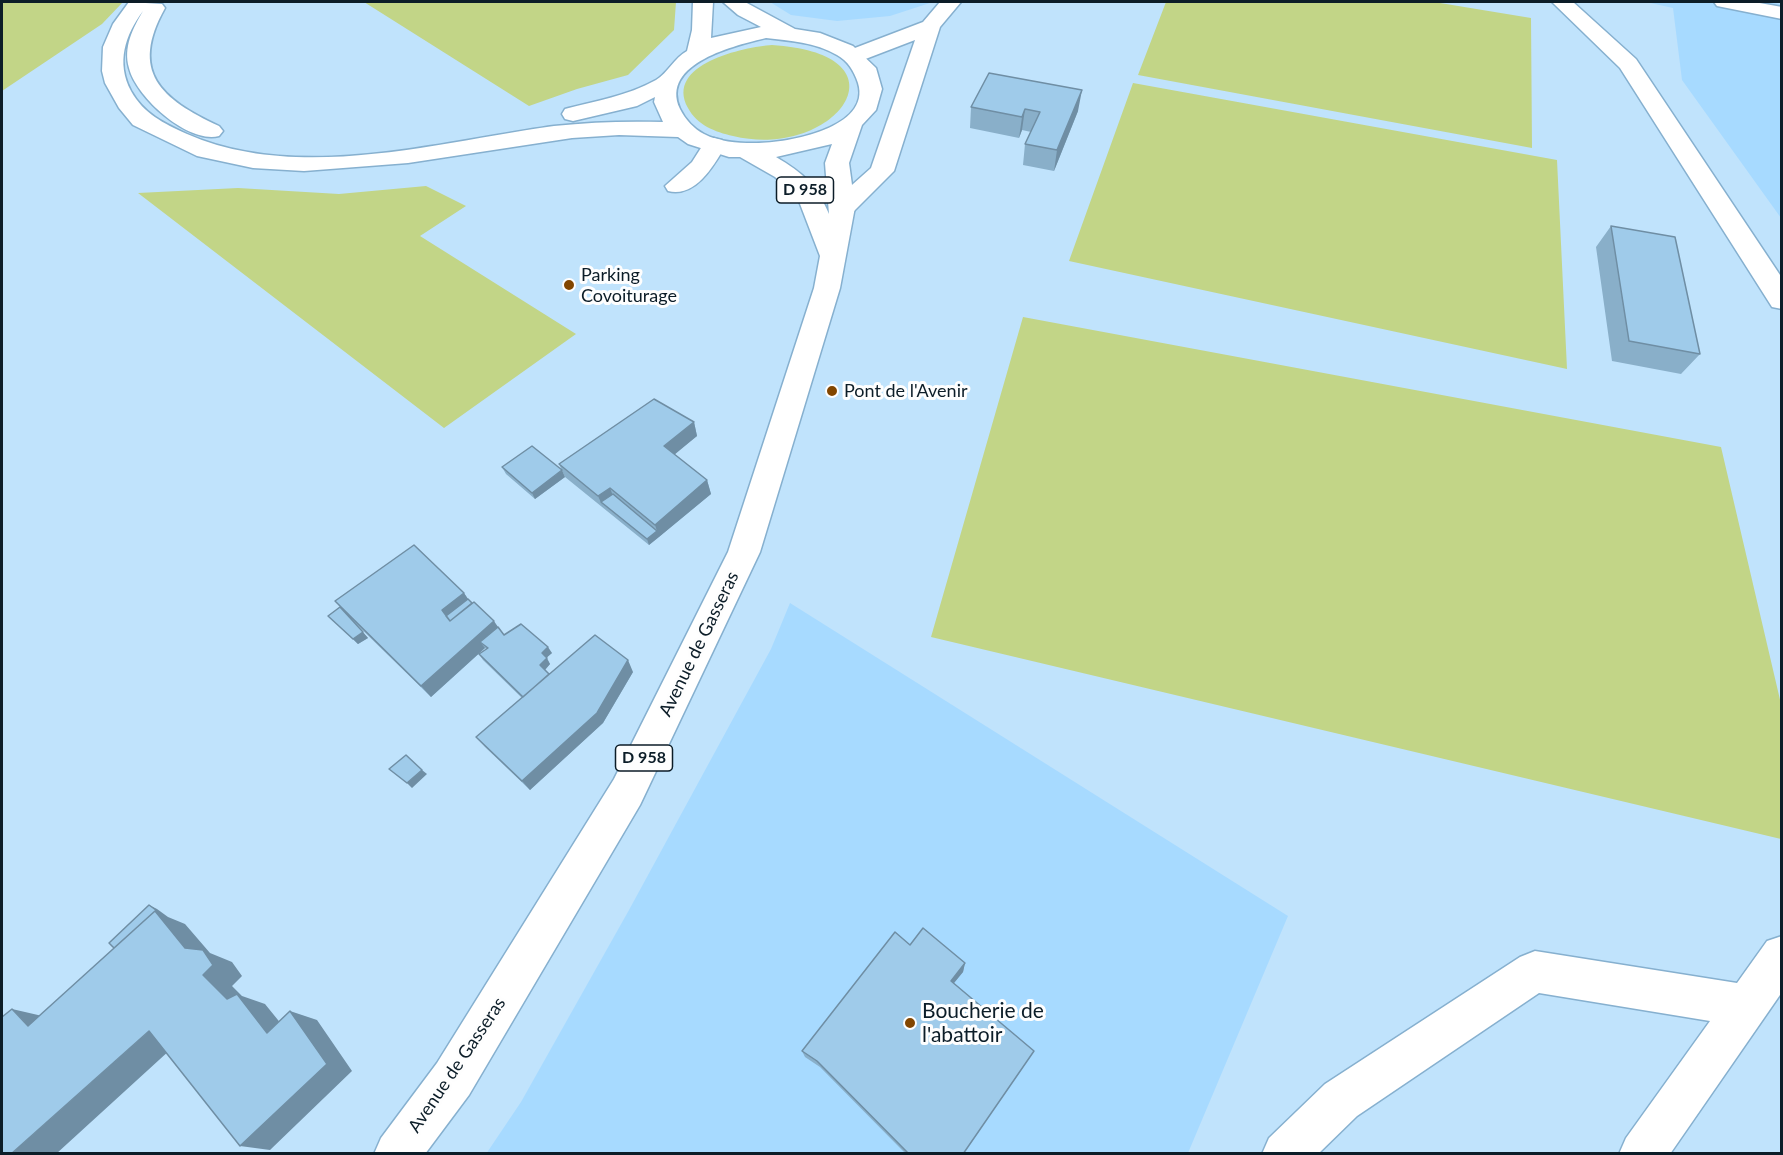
<!DOCTYPE html>
<html>
<head>
<meta charset="utf-8">
<style>
  body { margin:0 }
  #map { position:relative; width:1783px; height:1155px; overflow:hidden; background:#c0e3fc; font-family:Lato,sans-serif }
  canvas { display:block }
  .frame { position:absolute; inset:0; border:3px solid #0c1d28; pointer-events:none }
</style>
</head>
<body>
<div id="map">
<canvas width="1783" height="1155"></canvas>
<div class="frame"></div>
</div>
<script>
const c = document.querySelector('canvas').getContext('2d');
c.lineJoin = 'round';
function fillPath(path, color) { c.fillStyle = color; c.fill(path, 'evenodd'); }
function trace(path, color, width, dash) { c.strokeStyle = color; c.lineWidth = width; c.lineCap = dash ? 'butt' : 'round'; c.setLineDash(dash || []); c.stroke(path); }
function write(font, color, halo, rows, align = 'center') {
  c.font = font + ' Lato,sans-serif'; c.lineWidth = 6; c.setLineDash([]); c.textBaseline = 'middle'; c.strokeStyle = halo; c.fillStyle = color; for (const [text, x, y, turn = 0] of rows) {
    c.save(); c.translate(x, y); c.rotate((+turn || 0) * Math.PI / 180); c.textAlign = isNaN(turn) ? turn : align; if (halo) c.strokeText(text, 0, 0); c.fillText(text, 0, 0); c.restore();
  }
}
const built = new Path2D(`
  M770 2H933L890 16 837 21 791 15Z
  M1646 2H1767L1781 4V218L1682 80 1673 8Z
  M790 603 1288 916 1188 1153 486 1154 521 1102 629 910 771 649Z`);
const green = new Path2D(`
  M2 2H123L102 24 2 91Z
  M364 2H676L674 30 628 75 577 89 529 106Z
  M1166 2H1434L1531 18 1532 148 1138 75Z
  M772 45C915 54 835 161 733 136 715 132 697 125 688 108 664 64 744 47 772 45Z
  M1133 83 1557 160 1567 369 1069 261Z
  M426 186 466 206 420 236 576 334 444 428 138 193 238 188 339 194Z
  M1023 317 1721 447 1781 704V839L931 637Z`);
const minor = new Path2D(`
  M940 2H961L940 27 894 171 852 213 843 215 834 213 831 207 834 201 871 168 915 40 855 63 847 61 844 56 847 51 923 22Z
  M1552 2H1573L1636 59 1782 278V309L1772 307 1620 68Z
  M1714 2H1754L1782 7V19L1717 6Z
  M714 138 722 140 726 145C714 165 696 198 668 191L665 186 692 162 706 140Z
  M1782 936V992L1670 1154H1619L1626 1138 1710 1021 1539 993 1357 1116 1318 1154H1262L1269 1138 1325 1084 1520 957 1535 951 1737 983 1767 941Z`);
const major = new Path2D(`
  M129 2 162 4 165 8C129 72 161 99 219 126L223 131 219 136C188 144 136 97 129 68 123 47 133 28 143 11 125 35 116 63 131 91 144 114 163 123 187 134 299 183 438 142 554 126 590 122 626 121 663 122L654 102 655 97 637 106 573 121 565 119 562 114 565 109C596 101 627 96 656 80 668 73 674 58 687 51L692 30 693 2H713L711 38 761 27 738 15 723 2H745L795 29 820 33 853 46 876 68 882 89 876 110 862 125 849 163 855 207 840 288 760 552 640 805 469 1095 425 1154H374L381 1138 437 1063 614 779 728 552 814 288 820 256 797 196 775 177 740 157H729L688 144 678 137 619 135 572 138 408 163 304 171 253 168 197 156 133 125 119 108 105 83 102 71 103 47 113 24ZM766 38C790 41 815 42 837 55 848 61 854 71 858 83 872 129 783 144 753 143 737 143 719 142 704 134 694 129 685 119 680 109 659 63 737 45 766 38ZM832 144 825 163 829 214C817 185 803 173 776 157Z`);
const wall = new Path2D(`
  M971 107 1078 111 1054 171 1023 165 1025 144 1031 132 1022 130 1019 138 970 128Z
  M1611 226 1700 354 1681 374 1612 361 1596 247Z
  M694 422 697 436 674 454 707 480 711 494 649 545 565 477 559 464Z
  M502 467 565 477 535 499 506 474Z
  M464 593 468 599 498 627 504 635 552 653 546 658 550 664 545 670 549 674 633 672 603 723 530 790 485 747 476 737 522 698 483 660 479 654 486 649 485 648 431 697 346 614 368 638 358 644 328 616 340 607 335 601Z
  M910 945 965 963 963 972 954 983 963 1153 906 1154 820 1067 805 1057 802 1051Z`);
const shadedWall = new Path2D(`
  M1082 90 1078 111 1054 171 1057 150Z
  M1025 109 1022 130 1019 138 1022 117Z
  M694 422 697 436 668 460 664 446Z
  M562 470 565 477 535 499 532 493Z
  M707 480 711 494 659 537 655 525Z
  M610 488 615 501 601 502 604 509 598 496Z
  M657 531 659 537 649 545 647 539Z
  M464 593 472 605 450 622 442 610Z
  M494 621 502 633 480 642 485 648 431 697 421 686Z
  M363 632 368 638 358 644 353 639Z
  M548 647 552 653 545 659 542 653Z
  M547 658 550 664 544 671 540 665Z
  M628 660 633 672 603 723 530 790 522 781Z
  M422 770 427 774 412 788 407 783Z
  M149 905 157 909 168 917 185 924 210 953 232 962 242 976 232 986 242 996 265 1004 295 1041 267 1033 140 968Z
  M965 963 963 972 949 989 951 981Z
  M12 1009 51 1018 28 1026Z
  M290 1011 317 1020 352 1071 270 1150 240 1146Z
  M149 1031 182 1039 56 1154H11Z`);
const building = new Path2D(`
  M989 73 1082 90 1057 150 1025 144 1040 112 1025 109 1022 117 971 107Z
  M1611 226 1675 237 1700 354 1629 341Z
  M654 399 694 422 664 446 707 480 655 525 610 488 598 496 559 464Z
  M532 446 562 470 532 493 502 467Z
  M613 494 657 531 647 539 601 502Z
  M414 545 464 593 442 610 450 621 474 602 494 621 421 686 335 601Z
  M468 599 472 603 450 621 446 616Z
  M340 607 363 632 353 639 328 616Z
  M521 624 548 647 542 653 547 658 540 665 549 674 523 697 479 654 488 648 480 642 498 627 504 635Z
  M595 635 628 660 597 713 522 781 476 737Z
  M406 755 422 770 407 783 389 769Z
  M149 905 160 913 155 911 114 948 109 943Z
  M155 911 185 948 203 950 213 965 203 975 227 999 237 994 267 1033 290 1011 327 1064 240 1146 149 1031 11 1154H2V1017L12 1009 28 1026Z
  M923 928 965 963 951 981 1034 1051 963 1154H909L817 1061 802 1051 895 932 910 945Z`);
const markers = [
  [569,285,6,"#824600"],
  [832,391,6,"#824600"],
  [910,1023,6,"#824600"]
];
const shields = [
  [805,190,57],
  [644,758,57]
];
const shieldNames = [
  ["D 958",805,190],
  ["D 958",644,758]
];
const poiNames = [
  ["Parking",581,275],
  ["Covoiturage",581,296],
  ["Pont de l'Avenir",844,391]
];
const streetNames = [
  ["Avenue de Gasseras",699,644,-64],
  ["Avenue de Gasseras",457,1065,-56]
];
const nearPoinames = [
  ["Boucherie de",922,1011],
  ["l'abattoir",922,1035]
];
fillPath(built, '#a7daff');
fillPath(green, '#c2d587');
trace(minor, '#86b0cf', 3);
trace(major, '#86b0cf', 3);
fillPath(minor, '#fff');
fillPath(major, '#fff');
fillPath(wall, '#89afc9');
fillPath(shadedWall, '#6f8ea4');
fillPath(building, '#9fcbea');
trace(building, '#6f8ea4', 1.5);
for (const [x, y, r, color] of markers) { const dot = new Path2D(); dot.arc(x, y, r, 0, 2 * Math.PI); c.fillStyle = color; c.fill(dot); trace(dot, '#fefefe', 2); }
for (const [x, y, w] of shields) { const box = new Path2D(); box.roundRect(x - w / 2, y - 13, w, 26, 4.5); c.fillStyle = '#fefefe'; c.fill(box); trace(box, '#0c1d28', 1.5); }
write('bold 16px', '#0c1d28', null, shieldNames);
write('18px', '#0c1d28', '#fefefe', poiNames, 'left');
write('18px', '#0c1d28', '#fefefe', streetNames);
write('21px', '#0c1d28', '#fefefe', nearPoinames, 'left');
</script>
</body>
</html>
